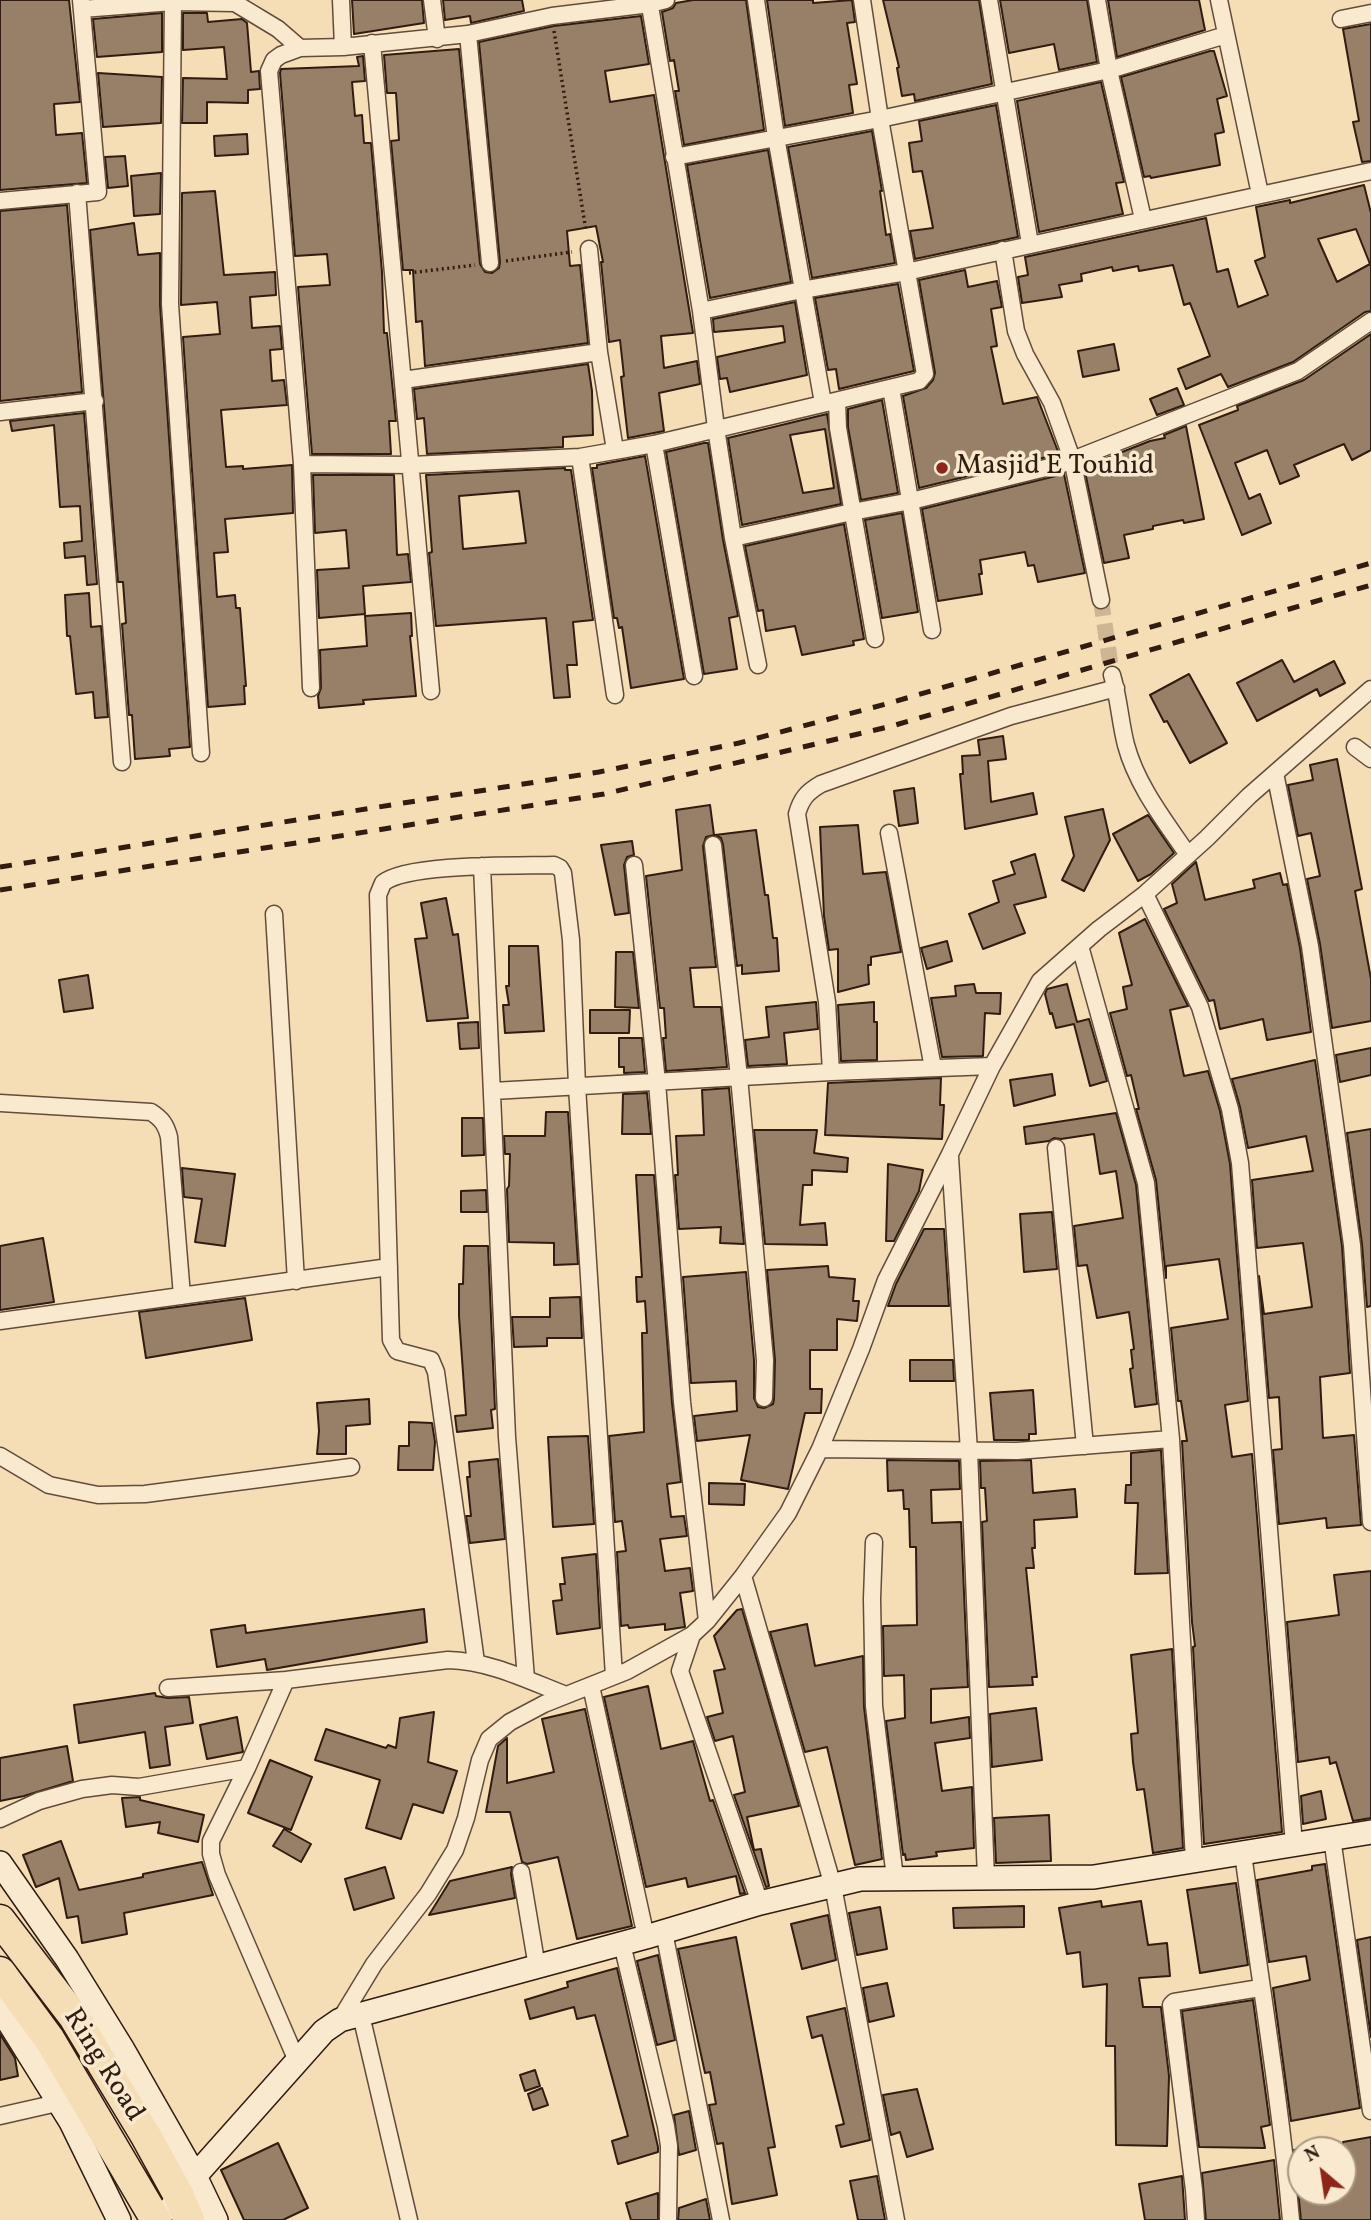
<!DOCTYPE html>
<html>
<head>
<meta charset="utf-8">
<style>
  body { margin:0 }
  #map { position:relative; width:1371px; height:2220px; overflow:hidden; background:#f5ddb5; font-family:Vollkorn,serif }
  canvas { display:block }
  .north { position:absolute; left:1287px; top:2136px; width:70px; height:70px; box-sizing:border-box; background:#f8e9cf; border:2px solid #a89783; border-radius:50%; rotate:331deg; font-size:19px; font-weight:700; line-height:28px; text-align:center; color:#311c12 }
  .north::after { content:''; display:block; margin:auto; width:24px; height:32px; background:#8f2418; clip-path:polygon(50% 0,100% 100%,50% 72%,0 100%) }
</style>
</head>
<body>
<div id="map">
<canvas width="1371" height="2220"></canvas>
<div class="north">N</div>
</div>
<script>
const c = document.querySelector('canvas').getContext('2d');
c.lineJoin = 'round';
function fillPath(path, color) { c.fillStyle = color; c.fill(path, 'evenodd'); }
function trace(path, color, width, dash) { c.strokeStyle = color; c.lineWidth = width; c.lineCap = dash ? 'butt' : 'round'; c.setLineDash(dash || []); c.stroke(path); }
function write(font, color, halo, rows, align = 'center') {
  c.font = font + ' Vollkorn,serif'; c.lineWidth = 7; c.setLineDash([]); c.textBaseline = 'middle'; c.strokeStyle = halo; c.fillStyle = color; for (const [text, x, y, turn = 0] of rows) {
    c.save(); c.translate(x, y); c.rotate((+turn || 0) * Math.PI / 180); c.textAlign = isNaN(turn) ? turn : align; if (halo) c.strokeText(text, 0, 0); c.fillText(text, 0, 0); c.restore();
  }
}
const building = new Path2D(`
  M0 0H69L80 102 54 104 56 135 82 133 87 183 0 190Z
  M352 0H422L424 23 354 34Z
  M443 0H522L524 11 471 23 470 16 445 20Z
  M693 0H746L764 130 684 145 675 91H679L674 60 670 61 662 12 673 8 676 3Z
  M767 0H813V3L852 0 855 22 847 23 857 84 849 85 853 113 785 126Z
  M883 0H979L992 84 915 101 914 94 902 96 897 68 899 67Z
  M1000 0H1087L1097 62 1059 70 1054 44 1009 53Z
  M1108 0H1199L1205 30 1117 57Z
  M162 13V52L97 57 93 19Z
  M183 13H207L208 22 242 19 247 23 251 72 259 71 260 89 248 90V103L207 102V123H182L183 78 227 79 224 47 183 50Z
  M641 16 649 64 605 71 610 102 654 95 693 333 661 336 664 368 697 361 700 384 659 393 664 431 628 438 621 377 624 376 620 340 609 342 601 262H603L596 226 567 231 570 266 580 265 588 343 425 366 422 321 416 322 413 270H403L391 141 399 140 396 93H387L384 55 459 49 480 264 485 272 492 273 499 268 500 262 479 42 554 26Z
  M1371 24V161L1362 162 1353 122 1359 121 1343 29Z
  M1210 51H1214L1227 96 1217 99 1224 132 1215 134 1220 165 1151 178 1150 176 1144 177 1121 77Z
  M363 56 365 81 352 82 355 116 362 115 364 143H371L382 272 384 333H387L396 421H389L391 454H312L298 287 330 285 327 254 295 256 280 73 281 69 359 66 357 57Z
  M98 73 162 77 161 123 103 127Z
  M1101 82 1124 182 1116 183 1123 214 1039 232 1017 101Z
  M996 105 1018 237 915 259 910 231 933 228 922 171 913 172 909 143 922 141 919 121Z
  M872 131 882 191H880L886 235 890 234 895 263 812 278 788 147Z
  M247 134 248 154 215 156 214 136Z
  M768 150 791 282 710 298 687 165Z
  M125 156 128 186 108 188 105 157Z
  M161 173 160 214 134 216 131 176Z
  M1364 185 1371 213V311L1365 312 1293 362 1228 387 1221 374 1186 389 1178 369 1210 356 1190 303 1184 305 1173 265 1139 271 1138 266 1113 271 1112 267 1081 274 1082 281 1059 285 1062 297 1022 303 1018 277 1028 275 1025 257 1206 218 1217 272 1228 269 1238 307 1268 295 1255 261 1265 257 1256 207 1290 200V203ZM1356 229 1370 264 1337 282 1318 239Z
  M215 191 224 275 275 272 276 295 250 297 252 328 280 326 282 349 270 350 272 381 284 380 287 405 221 410 226 467 243 466V469L292 465 293 513 225 519 228 552 214 553 217 597 235 595 236 608H240L246 686H244L245 704 208 707 183 337 220 334 217 302 181 305 182 193Z
  M67 205 82 392 0 401V211Z
  M134 223 138 255 160 253V305L190 747 169 749 170 756 135 759 132 715H129L122 624 126 623 123 582H118L90 230Z
  M965 270 968 287 997 281 1002 307 991 309 997 346 991 347 1003 404 1037 397 1059 454 919 488 903 396 926 388 933 380 935 373 919 280Z
  M898 284 914 371 839 389 836 369 828 370 815 298Z
  M795 302 807 375 730 392 727 378 720 379 717 357 785 342 783 326 714 332 713 319Z
  M1371 334V450L1352 460 1344 444 1294 465 1299 476 1280 484 1267 450 1235 463 1249 499 1260 494 1271 523 1242 535 1199 425 1238 410 1237 406 1304 380Z
  M1114 344 1119 370 1083 377 1078 351Z
  M588 364 592 391 593 435 563 437V447L427 454 424 418 417 419 414 389Z
  M1177 388 1184 405 1157 415 1150 399Z
  M882 400 898 493 861 500 848 427V409Z
  M84 413 97 584 87 585 85 556 65 558 64 543 82 541 80 506 60 507 54 425 12 431 10 421Z
  M827 414 841 504 742 525 728 438ZM825 429 834 488 803 493 790 435Z
  M1186 426 1204 519 1184 523 1183 520 1153 526V529L1124 535 1129 558 1104 563 1084 467 1150 441 1165 438 1164 435Z
  M704 443H708L723 540 738 616 729 618 737 669 704 674 666 452Z
  M645 456 684 679 631 688 622 627 619 628 617 618H614L592 468H597V465Z
  M565 468V470H571L593 620 573 622 577 665H567L570 697 554 698 546 618 436 626 429 553 432 552 426 475ZM519 491 526 543 463 549 459 496Z
  M1064 474 1085 573 1038 582 1034 565 1028 566 1025 552 980 560 982 574H979L982 594 938 601 922 509Z
  M313 475H394L397 555 408 554 411 582 363 586 365 614 319 618 317 570 349 568 346 530 315 533Z
  M902 513 918 612 882 618 865 520Z
  M844 524 864 639 853 641 854 645 802 655 795 626 766 631 763 610 758 611 745 546Z
  M89 593 91 627 101 626 108 717 95 718 93 692 76 694 70 636H67L65 595Z
  M411 613 412 636H410L416 696 363 700 364 704 319 708 318 696 321 688 320 650 367 646 365 616Z
  M1282 660 1294 682 1334 661 1345 683 1320 696 1317 689 1257 721 1237 683Z
  M1189 674 1227 743 1190 763 1167 721 1164 722 1150 695Z
  M1003 736 1006 759 988 761 991 802 1033 793 1037 814 965 829 960 774H963L962 756 980 755 978 740Z
  M1337 759 1362 889 1355 891 1371 979V1021L1332 1028 1320 944 1307 879 1320 876 1311 833 1298 836 1288 785 1313 780 1310 765Z
  M914 788 918 823 899 826 894 791Z
  M710 805 714 835 706 837 703 846 716 967 690 968 694 1007H721L727 1067 666 1071 663 1038H666L664 1008H660L646 876 682 870 676 810Z
  M1103 809 1110 840 1084 891 1062 880 1074 856 1065 817Z
  M1148 815 1174 853 1151 874 1138 881 1113 834Z
  M858 825 863 874 886 872 901 952 871 957V965H868L869 984 838 992V949L829 950 824 916 820 827Z
  M756 830 765 895H768L773 938H777L779 971 742 974V965L737 966 723 844 721 838 715 835Z
  M632 841 634 855 627 857 624 865 629 913 615 915 601 845Z
  M1035 854 1046 897 1014 905 1025 933 983 949 969 914 999 902 993 881 1015 874 1011 862Z
  M1196 862 1205 900 1255 888 1253 880 1280 873 1283 885 1287 884 1300 948 1311 1032 1267 1040 1263 1019 1220 1029 1214 1000 1209 1001 1164 909 1177 903 1172 884Z
  M446 898 453 935 458 934 468 1018 427 1021 415 939 427 938 421 903Z
  M1145 919 1188 1006 1170 1010 1184 1076 1208 1071 1220 1111 1230 1164 1248 1401 1225 1405 1232 1457 1252 1454 1282 1832 1204 1844 1193 1647 1195 1646 1192 1622 1182 1441H1187L1181 1401H1178L1171 1328 1228 1319 1219 1259 1166 1266V1278L1156 1180 1136 1109H1139L1131 1075 1127 1076 1110 1013 1127 1009 1123 987 1132 985 1119 933Z
  M947 941 952 961 927 969 921 948Z
  M509 946H538L544 1031 505 1033 503 1005H509L506 986H509Z
  M616 952H633L639 1008 615 1007Z
  M88 975 93 1008 64 1012 59 980Z
  M974 984 976 993H1001L1000 1014 985 1013 983 1056 942 1057 931 998 956 996 955 986Z
  M1067 984 1077 1022 1089 1019 1107 1081 1090 1086 1074 1024 1056 1028 1052 1013 1050 1014 1045 994 1047 989Z
  M816 1002 818 1029 784 1033 787 1064 748 1066 745 1040 769 1037 766 1007Z
  M874 1002V1022H877V1060L841 1061 838 1005Z
  M590 1010H630L629 1033H590Z
  M478 1022 479 1048 460 1049 458 1023Z
  M619 1038H642L645 1072 624 1073V1067H619Z
  M1371 1048V1075L1340 1082 1336 1055Z
  M1315 1060 1342 1246 1350 1373 1320 1377 1323 1438 1354 1435 1361 1525 1327 1528 1326 1518 1279 1524 1273 1450 1282 1449 1279 1397 1269 1398 1259 1276 1264 1314 1312 1307 1303 1243 1257 1248 1252 1180 1313 1171 1306 1136 1248 1148 1240 1107 1232 1079Z
  M1052 1074 1055 1095 1014 1106 1010 1080Z
  M941 1078 940 1105H944L942 1139 825 1135 828 1083Z
  M729 1088 744 1244 720 1243 721 1227 679 1229 675 1175H678L676 1136 704 1135 702 1090Z
  M647 1093 651 1134H622L623 1094Z
  M546 1112H568L578 1264 554 1265V1243L509 1242 507 1189 509 1186 510 1154H505L504 1136H545Z
  M1116 1113 1136 1185 1157 1404 1135 1407 1130 1369 1133 1368 1131 1350 1134 1349 1129 1312 1097 1318 1087 1265 1078 1266 1074 1226 1123 1218 1116 1171 1100 1174 1094 1134 1061 1139 1054 1138 1049 1141 1026 1144 1024 1127Z
  M462 1118H483L484 1155 462 1156Z
  M1371 1129V1306L1367 1307 1362 1244 1347 1133Z
  M754 1130H817L814 1153 848 1158 847 1172 812 1170V1185H803L800 1225 825 1223 827 1245 765 1244Z
  M888 1164 923 1170 919 1191 894 1241H886Z
  M182 1168 235 1174 225 1246 195 1242 202 1199 184 1197Z
  M636 1175H654L672 1403 681 1482 667 1484 671 1517 684 1516 687 1536 660 1539 665 1571 690 1568 693 1591 680 1593 685 1627 665 1630V1624L629 1628 628 1625 621 1626 617 1552 626 1551 622 1521 615 1522 609 1436 644 1432 642 1333H647L645 1301 637 1302 636 1277H642Z
  M486 1190 487 1212H461V1191Z
  M1052 1212 1057 1269 1024 1272 1020 1214Z
  M924 1229H944L949 1306H888L896 1284Z
  M43 1238 54 1302 0 1310V1246Z
  M464 1246H488L495 1409 491 1410 493 1428 457 1432 455 1416 466 1415 459 1316V1284H463Z
  M828 1266 829 1277 855 1279 853 1301H859L857 1321 837 1319V1350H810V1389H822L821 1413H805L788 1489 741 1480 750 1435 697 1441 694 1416 737 1411 736 1381 691 1383 683 1277 746 1272 754 1360V1398L758 1407 764 1408 773 1404 774 1399 775 1360 767 1270Z
  M580 1297 582 1338H547V1346L514 1347 512 1317H550V1298Z
  M245 1298 252 1340 146 1358 139 1312Z
  M910 1360H953L954 1381H910Z
  M1033 1390 1036 1434H1029V1440H994L990 1393Z
  M369 1399 370 1424 346 1426V1454H317L319 1431 317 1403Z
  M409 1422 432 1423 435 1442 433 1470H398L399 1446H409Z
  M588 1436 594 1524 553 1527 548 1437Z
  M1161 1450 1168 1573 1135 1574 1138 1503H1125L1126 1485H1131V1453Z
  M498 1459 505 1539 470 1543 466 1516H471L467 1477H470L469 1462Z
  M887 1460 959 1461 960 1489 931 1490 932 1523 961 1522 968 1687 931 1689V1723L969 1717 970 1738 935 1743 942 1791 972 1787 974 1848 936 1852 937 1856 906 1860 905 1854 903 1855 886 1721 905 1718 904 1675 884 1676 883 1626 917 1625 916 1547H910L909 1509H904L903 1490 888 1491Z
  M1031 1460 1033 1493 1075 1489 1077 1517 1034 1520 1035 1548H1032L1034 1568H1026L1037 1677H1032L1033 1685 989 1687 982 1522 987 1521 985 1488H981L980 1461Z
  M709 1483 745 1484 744 1505 709 1504Z
  M596 1554 600 1628 557 1634 553 1601 562 1600 560 1584H565L562 1558Z
  M1371 1571V1818L1353 1821 1336 1762 1330 1764 1329 1757 1298 1762 1287 1622 1339 1615 1334 1575Z
  M424 1609 427 1642 267 1670 265 1659 217 1667 211 1630 245 1625 246 1633Z
  M742 1609 799 1806 747 1817 754 1850 761 1849 769 1886 766 1887 734 1795 745 1792 733 1736 715 1741 707 1717 723 1713 714 1671 725 1669 714 1636 737 1610Z
  M807 1624 815 1666 863 1656 864 1707 882 1859 855 1865 827 1747 805 1752 770 1632Z
  M1172 1649 1183 1848 1153 1853 1144 1789 1137 1790 1133 1762 1131 1734 1138 1733 1131 1655Z
  M648 1686 661 1749 693 1741 710 1801 713 1800 745 1893 740 1894 736 1876 688 1887 686 1878 646 1887 604 1697Z
  M155 1693 156 1696 168 1698 189 1697 193 1723 165 1727 170 1765 150 1768 145 1732 79 1743 74 1705Z
  M1036 1708 1042 1760 992 1767 990 1714Z
  M585 1709 632 1926 577 1939 558 1857 527 1864 522 1862 510 1812H486L498 1746 507 1738V1783L554 1772 542 1719Z
  M434 1712 428 1762 457 1771 443 1813 413 1804 401 1839 366 1828 380 1780 315 1760 326 1729 386 1748 388 1745 396 1748 400 1718Z
  M237 1717 243 1752 207 1759 200 1725Z
  M67 1746 73 1781 24 1796 0 1801V1758Z
  M270 1760 312 1777 291 1830 248 1813Z
  M1321 1791 1326 1819 1303 1824 1301 1796Z
  M140 1797V1800L204 1815 198 1842 158 1833 160 1822 126 1827 122 1798Z
  M1049 1815 1051 1861 996 1863 994 1818Z
  M284 1829 311 1844 301 1862 273 1846Z
  M61 1841 79 1890 143 1877V1874L202 1862 213 1895 124 1913 127 1934 82 1943 78 1916 67 1918 59 1878 36 1887 23 1855Z
  M1325 1864 1360 2108 1291 2121 1273 1988 1310 1980 1306 1956 1269 1962 1257 1880 1312 1870V1866Z
  M385 1867 394 1898 354 1910 345 1879Z
  M512 1867 511 1874 515 1898 429 1915 450 1881Z
  M1236 1883 1248 1965 1200 1973 1187 1890Z
  M1101 1901 1102 1907 1141 1901 1148 1945 1167 1943 1170 1976 1139 1978 1143 2007H1161L1169 2076 1167 2146 1116 2145 1115 2046H1106L1107 1984 1083 1987 1080 1952 1067 1954 1059 1908Z
  M1024 1906V1927L954 1928 953 1908Z
  M880 1907 887 1949 857 1955 849 1913Z
  M828 1915 836 1960 802 1969 791 1924Z
  M736 1937 775 2147 768 2148 777 2195 732 2204 723 2143 717 2144 709 2105 716 2104 710 2072 705 2073 678 1949Z
  M1371 1937V2037L1357 1940Z
  M658 1955 675 2040 657 2045 637 1961Z
  M617 1968 658 2147V2152L618 2164 612 2141 628 2136 595 2015 577 2019 574 2007 530 2019 525 2000 568 1987 567 1982Z
  M887 1983 894 2016 869 2022 863 1988Z
  M1253 2000 1270 2125 1261 2127 1265 2148 1199 2147 1182 2011Z
  M845 2008 870 2140 841 2147 836 2126 844 2124 822 2035 812 2038 807 2017Z
  M0 2034 15 2058 18 2076 0 2080Z
  M535 2070 540 2086 525 2091 520 2075Z
  M542 2088 548 2105 533 2110 528 2094Z
  M917 2089 933 2149 907 2157 900 2132 891 2135 883 2095Z
  M689 2111 696 2150 679 2155 674 2115Z
  M1371 2137V2220H1301L1294 2150 1301 2149V2192H1343V2142Z
  M278 2143 308 2208 283 2220H244L221 2170Z
  M1274 2160 1280 2220H1206L1202 2173Z
  M877 2176 885 2220H858L850 2181Z
  M1182 2176 1185 2220H1145L1139 2184Z
  M658 2193V2220H631L626 2203Z
  M706 2199 710 2220H678L679 2208Z`);
const streetTunnel = new Path2D(`
  M1101 600 1112 675`);
const path = new Path2D(`
  M554 31 586 231
  M506 261 572 252
  M409 273 475 265`);
const street = new Path2D(`
  M173 0 170 304 201 753
  M341 0 343 47
  M432 0 437 39
  M649 0 701 311 716 428 733 538 758 665
  M756 0 776 137 823 403
  M989 0 1030 244
  M1097 0 1109 70 1143 219
  M1219 0 1260 194
  M235 3 278 29 300 48
  M82 9 173 2 235 3 236 0
  M1341 19 1371 13
  M468 34 490 263
  M372 43 431 691
  M674 157 880 119 1109 70 1226 35
  M77 193 122 762
  M0 201 98 192 81 0
  M589 249 599 352 615 450
  M1003 250 1016 331 1025 354 1052 403 1072 459 1101 600
  M701 311 802 290 906 272 1371 171
  M403 380 599 352
  M891 388 932 630
  M837 401 838 428 875 639
  M0 412 95 401
  M654 444 694 676
  M580 457 615 695
  M302 464 411 465 580 457 654 444 919 381 925 374 880 119 862 0
  M733 538 852 512 911 501 1062 464 1298 371 1371 321
  M1112 675C1119 698 1120 722 1126 745 1137 786 1165 821 1188 855
  M311 688 302 464 269 71 274 60 281 55 300 48 343 47 468 34 552 16 650 4 666 0
  M1355 747 1371 759
  M1275 773 1310 946 1352 1245 1371 1522
  M889 833 933 1068
  M713 845 739 1077 765 1360 764 1398
  M634 865 657 1082 682 1402 707 1621
  M482 866 507 1437 526 1679
  M1145 894 1200 1007 1230 1109 1240 1163 1294 1845
  M274 914 296 1281
  M1080 946 1146 1183 1171 1439 1194 1861
  M831 1072 827 1002 797 814C801 799 807 792 821 784L1011 716 1116 688
  M493 1091 831 1072 992 1066
  M0 1103 151 1112C162 1119 166 1125 169 1137L182 1296
  M1056 1148 1085 1446
  M950 1157 969 1451 986 1878
  M0 1321 389 1267
  M820 1449 1017 1451 1171 1439
  M0 1456 49 1485 98 1495 145 1494 351 1467
  M874 1542 872 1599 874 1706 895 1878
  M743 1576 833 1886 896 2220
  M692 1635 680 1671 760 1903
  M476 1662 436 1372 431 1360 397 1351 391 1340 378 895 383 883C407 863 519 866 554 865L560 868 563 873 571 940 577 1086 614 1676
  M591 1686 646 1937
  M168 1688 286 1680
  M247 1768 211 1841V1854L217 1875 297 2061
  M0 1819 39 1801 82 1789 112 1785 139 1787 247 1768 286 1680 448 1660C490 1661 527 1680 566 1695
  M1332 1838 1371 2111
  M1243 1853C1259 1975 1280 2097 1291 2220
  M521 1872 537 1967
  M664 1932 721 2220
  M622 1944 666 2126 669 2146 668 2220
  M361 2015 409 2220
  M340 2020 374 1964 428 1894 455 1850 466 1818 480 1760 489 1739 510 1722 544 1704 627 1671 692 1635 707 1621 743 1576 788 1513 820 1449 861 1349 886 1280 950 1154 992 1066 1040 981 1099 929 1145 894 1207 838 1249 796 1371 689
  M0 2116 66 2101
  M1196 2220 1194 2190 1171 2005 1174 2002 1260 1988`);
const secondary = new Path2D(`
  M0 1863 67 1959 122 2048 195 2176 216 2220
  M0 2008 71 2122 119 2220
  M171 2208 195 2176 324 2031 340 2020 646 1937 760 1903 860 1879 1094 1877 1371 1832`);
const highway = new Path2D(`
  M0 1920 74 2017 146 2136 179 2196 189 2220
  M0 1972 50 2040 156 2220`);
const rail = new Path2D(`
  M0 867 599 772 739 743 886 704 1371 563
  M0 890 604 794 892 726 1371 585`);
const markers = [
  [942,468,7,"#8f2418"]
];
const poiNames = [
  ["Masjid E Touhid",956,468]
];
const streetNames = [
  ["Ring Road",102,2066,58]
];
fillPath(building, '#978067');
trace(building, '#311c12', 2);
trace(streetTunnel, '#ceb694', 16, [16, 8]);
trace(street, '#624c3b', 19);
trace(secondary, '#311c12', 26);
trace(highway, '#311c12', 33);
trace(path, '#311c12', 3.5, [2, 3.5]);
trace(street, '#f8e9cf', 16);
trace(secondary, '#f8e9cf', 23);
trace(highway, '#f5ddb5', 30);
trace(rail, '#311c12', 5, [12, 12]);
for (const [x, y, r, color] of markers) { const dot = new Path2D(); dot.arc(x, y, r, 0, 2 * Math.PI); c.fillStyle = color; c.fill(dot); trace(dot, '#f8e9cf', 2.5); }
write('28px', '#311c12', '#f8e9cf', poiNames, 'left');
write('28px', '#311c12', '#f8e9cf', streetNames);
</script>
</body>
</html>
